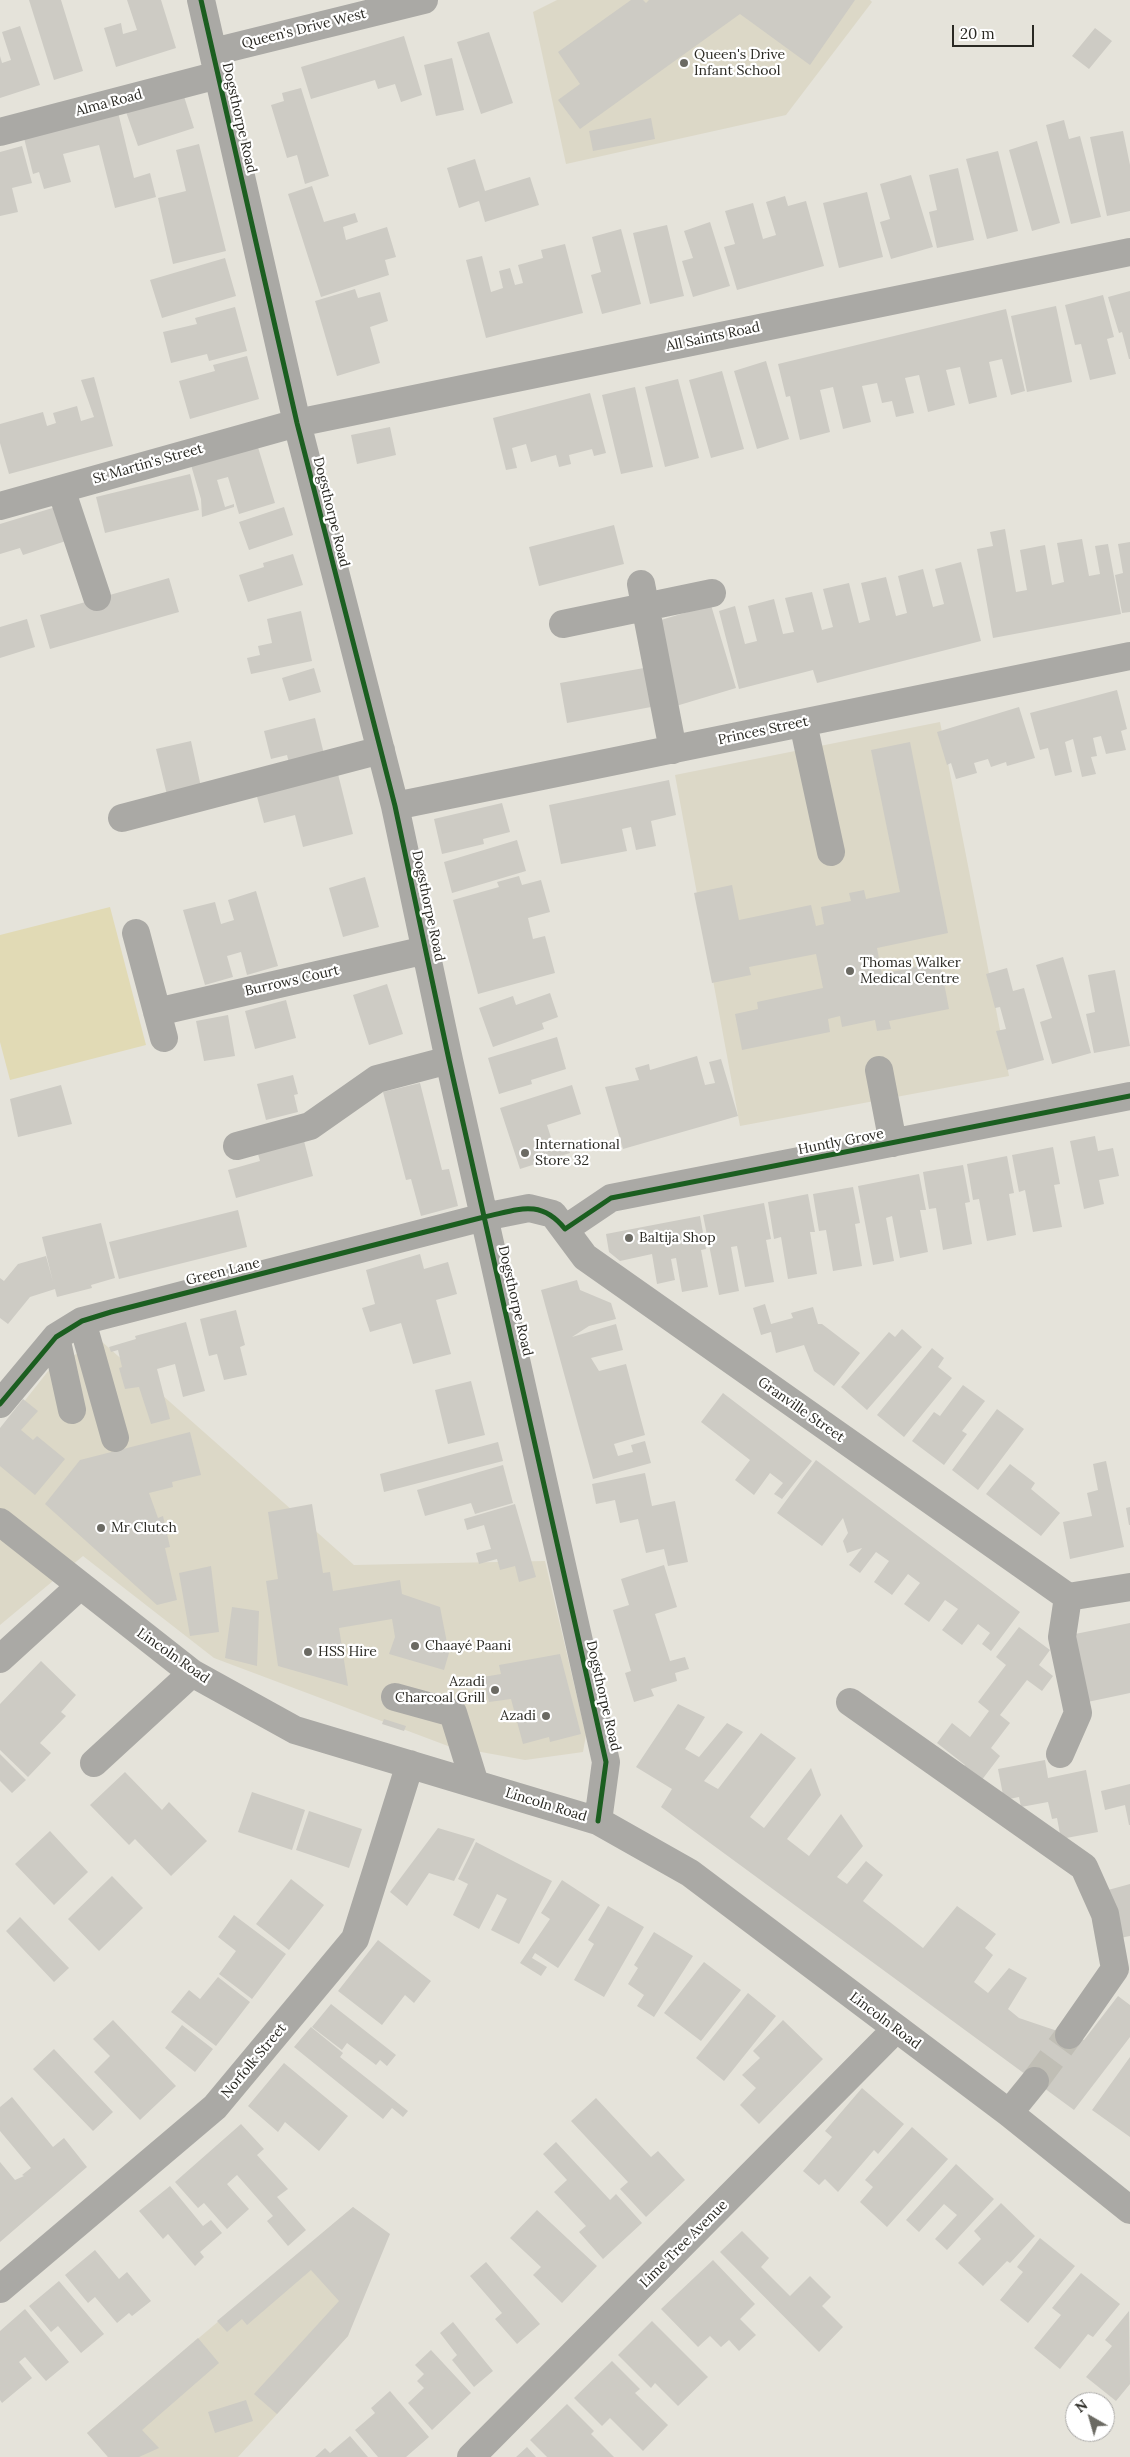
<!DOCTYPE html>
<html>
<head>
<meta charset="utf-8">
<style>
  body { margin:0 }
  #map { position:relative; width:1130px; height:2457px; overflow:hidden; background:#e5e3da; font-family:Lora,serif }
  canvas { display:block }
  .north { position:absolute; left:1065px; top:2392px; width:50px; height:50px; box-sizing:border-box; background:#fff; border:1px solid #aaa9a7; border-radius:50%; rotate:322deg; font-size:14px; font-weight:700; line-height:20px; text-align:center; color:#2a2923 }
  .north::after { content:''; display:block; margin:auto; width:18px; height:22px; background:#6b6a63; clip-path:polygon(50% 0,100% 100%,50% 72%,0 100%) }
  .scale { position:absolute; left:952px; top:25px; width:82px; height:22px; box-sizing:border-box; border:2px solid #2a2923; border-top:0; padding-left:6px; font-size:15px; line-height:18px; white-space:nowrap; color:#2a2923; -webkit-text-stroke:4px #fff; paint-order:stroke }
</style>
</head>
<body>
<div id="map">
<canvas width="1130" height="2457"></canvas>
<div class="north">N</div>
<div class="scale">20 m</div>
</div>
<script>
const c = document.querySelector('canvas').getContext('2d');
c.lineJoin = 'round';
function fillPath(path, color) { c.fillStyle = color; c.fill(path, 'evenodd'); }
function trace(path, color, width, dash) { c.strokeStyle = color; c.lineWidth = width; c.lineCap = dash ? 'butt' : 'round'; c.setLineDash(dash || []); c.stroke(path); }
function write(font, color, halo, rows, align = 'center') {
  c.font = font + ' Lora,serif'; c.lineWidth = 4.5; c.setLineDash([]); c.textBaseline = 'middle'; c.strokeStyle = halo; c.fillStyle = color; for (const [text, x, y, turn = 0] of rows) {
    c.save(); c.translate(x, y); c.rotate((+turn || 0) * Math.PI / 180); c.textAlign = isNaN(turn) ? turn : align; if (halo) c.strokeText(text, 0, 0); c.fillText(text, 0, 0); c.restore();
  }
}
const built = new Path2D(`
  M557 0H870L872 2 786 115 566 164 533 12Z
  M940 722 1009 1076 740 1126 675 775Z
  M100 1340 354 1565 545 1561 586 1735 583 1752 525 1760 448 1746 214 1658 83 1556 0 1625V1432L49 1370Z
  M353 2207 370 2220 348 2336 238 2457H108L87 2433Z`);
const green = new Path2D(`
  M110 907 146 1045 10 1080 0 1042V935Z`);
const building = new Path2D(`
  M29 0H61L83 71 54 80Z
  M127 0H161L176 48 116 67 104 28 121 23 123 34 137 30Z
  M631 0H643L646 3 649 0H855L810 65 740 14 580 129 558 100 580 84 558 52Z
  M20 26 40 85 0 98V56L2 63 11 60 2 32Z
  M1095 28 1112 41 1089 69 1072 56Z
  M489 32 513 103 481 114 457 42Z
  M404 36 422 95 401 102 395 84 378 89 375 80 311 99 301 67Z
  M452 58 464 110 436 116 424 65Z
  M301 88 329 176 305 184 297 155 287 158 271 105 284 101 282 93Z
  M182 90 194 128 138 146 125 109Z
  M117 108 134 178 150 173 156 197 115 208 99 145 63 154 71 182 44 189 39 172 33 174 24 138Z
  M651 118 655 139 593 151 589 131Z
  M1064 120 1069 139 1080 136 1101 217 1071 224 1046 125Z
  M1123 131 1130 165V211L1107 216 1090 137Z
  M1037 141 1060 223 1032 231 1009 150Z
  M199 144 226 251 173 264 158 198 186 191 176 150Z
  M22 146 32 183 12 188 18 212 0 216V152Z
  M998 151 1018 231 987 239 966 159Z
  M475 159 485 191 530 177 539 205 485 222 479 201 459 208 447 168Z
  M958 168 974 240 937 248 929 212 937 210 929 175Z
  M911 175 933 247 891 259 880 222 890 219 880 184Z
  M312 186 324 222 355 213 358 222 343 227 346 240 387 227 396 257 385 260 389 275 321 297 288 194Z
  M867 192 883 257 839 268 823 203Z
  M785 196 788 206 806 201 824 266 737 290 724 247 735 244 725 211 753 203 763 239 776 235 766 202Z
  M710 222 730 286 693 297 682 261 693 258 684 231Z
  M667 225 684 296 650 304 633 233Z
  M621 229 641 304 602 314 591 275 601 272 592 237Z
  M565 244 583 313 486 338 466 260 482 256 491 292 503 288 499 271 510 268 515 285 523 283 518 265 543 258 541 250Z
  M225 258 236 296 162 318 150 280Z
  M355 289 358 298 380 292 388 321 370 327 380 363 337 376 315 301Z
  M1130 291V359H1129L1122 332 1119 333 1108 297Z
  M1103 295 1114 337 1107 339 1116 374 1090 380 1081 344 1075 345 1065 305Z
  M1056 306 1072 382 1027 392 1011 316Z
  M235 307 247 351 209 361 207 354 171 363 163 332 197 324 195 318Z
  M1006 309 1025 391 1011 395 1002 359 989 362 997 397 969 404 960 367 946 370 955 405 928 412 919 375 905 378 914 413 896 417 892 401 882 403 877 383 862 386 871 422 843 429 833 387 820 390 830 432 800 440 790 396 786 397 778 364Z
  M247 356 259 399 190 419 179 381 215 371 213 365Z
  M766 361 789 439 757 449 734 371Z
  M722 371 744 449 711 458 689 380Z
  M94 377 113 446 9 474 0 443V424L43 412 47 426 56 423 53 413 77 406 81 421 94 417 81 380Z
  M678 379 699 458 665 467 645 387Z
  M635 387 653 467 621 474 602 395Z
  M590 393 606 453 594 456 592 449 569 455 571 464 559 467 556 455 531 462 526 444 512 448 517 468 506 470 493 418Z
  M390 427 396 455 357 464 351 435Z
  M257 444 275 503 239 514 228 477 217 480 225 507 234 504V507L202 517 201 499 191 465Z
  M190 474 199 510 105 533 96 497Z
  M59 506 69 540 23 555 20 548 0 554V524Z
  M284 507 293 535 249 550 239 522Z
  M614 525 624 564 539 586 529 547Z
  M1005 529 1016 592 1027 590 1020 550 1045 545 1052 585 1064 582 1057 543 1082 539 1089 576 1100 574 1095 546 1108 544 1121 614 993 638 977 549 993 546 990 532Z
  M1130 542V612L1122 613 1115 575 1123 573 1118 544Z
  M293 554 303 585 248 602 239 575 264 567 263 563Z
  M961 562 981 641 817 683 813 670 739 689 719 611 735 606 745 644 757 641 748 606 774 599 783 634 794 632 785 598 812 592 822 630 833 627 823 589 849 583 859 623 870 620 861 583 886 577 896 616 907 613 898 576 923 569 933 607 944 604 935 569Z
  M169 578 179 612 50 649 40 615Z
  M711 605 736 688 676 706 651 623Z
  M301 611 312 661 251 674 247 658 260 655 258 646 272 643 267 619Z
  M27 619 35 647 0 658V627Z
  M314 668 321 692 289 701 282 678Z
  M644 668 651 707 567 723 560 683Z
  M1117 690 1127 729 1121 731 1126 750 1106 754 1101 736 1093 738 1097 756 1091 757 1096 774 1082 777 1073 739 1065 742 1072 772 1055 776 1048 748 1040 750 1030 713Z
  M1019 707 1035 758 1007 766 1006 762 991 767 988 759 974 763 977 773 956 779 951 763 947 765 937 732Z
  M315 718 325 758 290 767 287 755 271 759 264 731Z
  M191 741 201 787 167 795 156 749Z
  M910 742 948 933 877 948 882 974 940 962 949 1009 889 1021 891 1029 877 1031 875 1020 842 1027 840 1016 828 1019 830 1032 742 1050 735 1014 758 1009 757 1002 823 988 816 954 749 967 751 975 712 983 694 893 732 885 739 920 811 905 816 926 824 924 821 907 851 901 849 893 864 890 866 899 900 892 871 750Z
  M336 766 353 834 303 847 295 815 264 823 256 793Z
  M669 780 676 815 651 821 656 846 636 850 631 827 622 829 627 851 561 864 549 805Z
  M502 803 510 832 483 839 484 844 442 854 434 819Z
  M517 840 526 871 452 893 444 862Z
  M519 876 522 885 541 880 550 912 528 918 533 939 545 936 555 973 478 994 453 900 499 887 497 882Z
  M365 877 379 927 343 937 329 888Z
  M256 891 278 966 247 975 241 952 227 956 233 977 205 985 183 910 215 902 221 924 234 920 228 900Z
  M1063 957 1091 1053 1052 1064 1040 1022 1052 1018 1036 965Z
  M1007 968 1013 991 1024 988 1044 1060 1007 1070 996 1031 1006 1029 1000 1007 995 1008 986 974Z
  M1115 970 1130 1046 1094 1053 1086 1014 1095 1012 1088 975Z
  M387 984 403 1034 369 1045 353 995Z
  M550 993 558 1017 542 1023 544 1029 493 1047 479 1008 513 996 516 1005Z
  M286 1000 296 1038 255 1049 245 1011Z
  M228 1015 235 1056 204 1061 196 1021Z
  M557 1037 566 1069 531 1080 532 1084 499 1094 488 1058Z
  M697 1056 705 1085 715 1083 709 1062 721 1059 738 1116 623 1149 605 1087 639 1080 635 1068 649 1064 650 1070Z
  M293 1075 298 1094 294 1095 298 1112 266 1120 257 1084Z
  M420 1083 442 1170 449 1169 458 1206 421 1216 411 1179 406 1180 383 1092Z
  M61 1085 72 1124 18 1137 10 1099Z
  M572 1085 581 1114 547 1125 554 1147 567 1142 570 1153 520 1169 500 1108Z
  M1095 1136 1098 1151 1113 1148 1119 1176 1099 1180 1104 1204 1084 1209 1070 1141Z
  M304 1141 313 1176 236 1198 228 1170 260 1161 258 1154Z
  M1053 1147 1060 1184 1054 1185 1062 1227 1033 1232 1025 1190 1019 1192 1012 1155Z
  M1007 1156 1014 1193 1009 1194 1016 1235 987 1241 979 1199 973 1200 967 1164Z
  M963 1165 970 1202 965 1203 972 1244 943 1250 936 1208 929 1209 923 1172Z
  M919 1174 926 1210H920L928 1252 900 1258 892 1216 886 1218 894 1261 873 1265 858 1186Z
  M853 1187 860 1223 855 1224 862 1266 833 1271 826 1230 819 1231 813 1194Z
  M808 1194 815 1232H810L817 1274 788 1279 781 1237 774 1239 768 1202Z
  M764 1203 771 1239 766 1240 774 1282 745 1287 737 1246 731 1247 739 1291 719 1295 703 1215Z
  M238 1210 247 1247 119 1279 109 1242Z
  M700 1216 706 1249 701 1250 708 1287 682 1292 676 1258 671 1259 675 1280 657 1284 652 1254 620 1261 609 1252 606 1234Z
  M101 1223 115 1278 91 1285 92 1288 57 1297 55 1289 30 1297 8 1324 0 1318V1278L4 1281 18 1264 46 1256 53 1282 42 1237Z
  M420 1254 424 1269 448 1262 457 1294 436 1300 451 1354 413 1364 401 1323 370 1332 362 1308 375 1304 366 1270Z
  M577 1280 580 1290 611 1303 616 1319 589 1326 572 1337 616 1324 623 1350 591 1358 599 1371 626 1364 645 1435 614 1444 618 1456 633 1452 631 1445 645 1441 651 1463 593 1479 541 1290Z
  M765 1304 771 1324 793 1318 791 1313 813 1307 818 1324H822L860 1353 834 1386 814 1371 804 1345 776 1353 771 1332 761 1335 753 1308Z
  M236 1310 245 1345 240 1347 247 1375 224 1380 217 1354 209 1356 200 1319Z
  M186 1322 205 1391 183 1397 175 1364 157 1369 170 1419 151 1424 139 1387 125 1389 119 1368 122 1367 118 1350 111 1352 109 1347 136 1339 135 1336Z
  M902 1329 922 1347 867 1410 841 1387 889 1332 895 1337Z
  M932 1348 944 1358 938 1367 952 1378 904 1437 877 1415Z
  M471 1381 485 1435 448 1444 435 1390Z
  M963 1385 985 1401 962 1431 967 1434 944 1465 912 1441 934 1412 940 1416Z
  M723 1393 812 1461 782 1499 774 1494 783 1483 770 1473 754 1495 735 1480 750 1460 701 1422Z
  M23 1399 38 1411 21 1430 33 1440 37 1436 65 1459 35 1495 0 1466V1428Z
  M997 1409 1024 1429 978 1490 952 1470Z
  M190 1432 201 1475 172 1482 173 1487 149 1493 158 1518 163 1516 170 1547 165 1548 177 1600 157 1605 45 1504 80 1460Z
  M498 1442 503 1461 384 1492 380 1474Z
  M816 1460 1020 1612 991 1651 982 1644 990 1633 978 1624 962 1645 942 1630 958 1609 945 1600 929 1622 904 1604 920 1583 908 1574 892 1595 874 1582 889 1561 876 1552 860 1573 849 1565 862 1548 847 1553 843 1541 848 1533 843 1518 822 1546 777 1513Z
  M1106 1461 1124 1547 1070 1559 1063 1522 1092 1516 1087 1493 1098 1490 1093 1464Z
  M1010 1464 1035 1483 1031 1489 1060 1513 1041 1536 986 1494Z
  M503 1465 513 1503 475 1514 471 1503 425 1516 417 1490Z
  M645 1473 652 1506 675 1501 688 1562 668 1566 664 1549 646 1553 638 1519 620 1523 615 1500 596 1504 592 1484Z
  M312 1504 323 1573 330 1572 333 1591 400 1580 402 1594 440 1607 449 1653 444 1670 389 1654 395 1637 392 1619 339 1628 348 1686 278 1666 266 1581 278 1579 268 1512Z
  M515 1504 536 1577 519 1582 515 1566 500 1570 497 1559 479 1564 476 1553 491 1549 484 1525 467 1530 464 1519Z
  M1130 1507V1525H1129L1126 1508Z
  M664 1565 677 1607 655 1614 670 1661 685 1657 689 1669 675 1673 677 1681 651 1689 654 1696 634 1702 625 1673 631 1671 613 1610 629 1605 621 1579Z
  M211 1566 219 1632 190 1636 179 1573Z
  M232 1607 259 1611 257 1666 225 1658Z
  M1130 1623V1693L1078 1704 1065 1636Z
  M1019 1627 1050 1650 1039 1665 1053 1676 1042 1691 1027 1680 1000 1715 1010 1723 991 1748 1000 1756 978 1785 960 1771 965 1765 937 1743 952 1723 970 1737 989 1711 978 1702 1006 1665 996 1657Z
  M560 1654 581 1734 550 1742 549 1737 523 1744 511 1699 489 1702 483 1677 501 1674 499 1665Z
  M41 1661 76 1695 61 1712 66 1716 40 1743 51 1753 28 1777 0 1750V1704Z
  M678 1704 705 1717 685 1749 699 1757 727 1723 743 1732 704 1781 718 1789 761 1733 796 1758 750 1817 764 1828 811 1768 821 1795 787 1839 809 1856 841 1814 863 1846 837 1877 847 1884 866 1861 883 1875 863 1901 923 1948 957 1906 996 1934 985 1948 993 1955 974 1982 988 1993 1009 1968 1027 1978 1008 2009 1019 2018 1084 2040 1118 1996 1130 2005V2037L1074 2110 661 1807 672 1789 636 1767Z
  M384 1719 406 1726 404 1731 382 1724Z
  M0 1754 26 1780 12 1793 0 1781Z
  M1045 1760 1048 1778 1086 1770 1098 1832 1061 1839 1057 1818 1052 1819 1048 1802 1021 1807 1019 1797 1004 1800 998 1769Z
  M125 1772 162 1810 169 1802 207 1841 171 1876 135 1839 129 1845 90 1805Z
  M1130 1784V1825H1129L1125 1805 1105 1810 1101 1791Z
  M252 1792 305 1810 292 1850 238 1832Z
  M309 1811 362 1829 349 1868 296 1850Z
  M438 1828 475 1839 454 1881 429 1873 407 1906 390 1892Z
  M50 1831 88 1872 54 1905 15 1864Z
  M476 1842 552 1881 519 1944 491 1930 507 1899 497 1894 479 1929 453 1915 468 1884 458 1879Z
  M112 1876 143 1908 99 1951 68 1919Z
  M291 1879 324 1905 289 1950 256 1924Z
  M562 1880 600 1905 558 1968 535 1953 532 1958 547 1967 541 1976 520 1963 550 1919 541 1913Z
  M1130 1884V1936L1120 1938 1108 1890Z
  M608 1906 644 1927 604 1997 574 1980 594 1944 588 1940Z
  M234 1915 286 1954 252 1999 219 1974 236 1951 218 1937Z
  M20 1917 69 1968 54 1982 6 1931Z
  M654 1932 693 1956 654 2017 637 2006 644 1995 628 1984 638 1968 634 1965Z
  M378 1940 431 1981 414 2003 405 1995 382 2025 338 1991Z
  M704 1962 741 1990 701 2041 664 2013Z
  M218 1977 250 2002 216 2046 171 2012 189 1990 200 1999Z
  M748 1993 776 2016 724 2081 696 2058Z
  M331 2004 396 2055 387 2066 380 2060 376 2065 347 2043 342 2050 312 2027Z
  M113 2020 176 2086 140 2120 94 2072 110 2056 93 2039Z
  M783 2020 823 2059 759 2124 740 2105 756 2088 742 2075 760 2058 753 2051Z
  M182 2025 213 2049 195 2072 165 2048Z
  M311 2027 343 2053 340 2057 408 2111 403 2117 392 2108 383 2119 294 2047Z
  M54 2049 113 2112 93 2131 33 2069Z
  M1130 2057V2137L1092 2110Z
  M284 2063 348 2116 319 2151 285 2122 278 2132 248 2106Z
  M862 2088 904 2124 878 2154 874 2150 838 2192 825 2179 819 2185 803 2171 832 2137 825 2131Z
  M12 2097 53 2147 64 2138 87 2167 0 2242V2162L15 2180 24 2176 22 2175 31 2168 0 2131V2107Z
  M596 2098 651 2157 658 2151 685 2180 646 2217 620 2189 628 2182 571 2121Z
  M241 2124 264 2149 257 2155 288 2189 277 2197 306 2230 288 2246 267 2221 273 2216 237 2175 227 2184 249 2209 227 2229 204 2203 198 2208 175 2182Z
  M912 2127 948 2159 887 2227 860 2202 873 2187 865 2180Z
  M556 2142 610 2200 616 2194 642 2223 603 2259 579 2232 586 2226 554 2192 567 2180 543 2154Z
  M956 2164 994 2199 947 2250 935 2239 957 2215 944 2204 919 2232 906 2220Z
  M170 2186 203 2226 211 2220 222 2233 200 2252 204 2257 195 2266 168 2234 163 2239 139 2211Z
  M1001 2203 1035 2236 1010 2263 1007 2261 983 2286 958 2263 981 2239 974 2231Z
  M353 2207 390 2234 348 2336 277 2414 254 2394 339 2301 311 2270 247 2325 242 2319 227 2332 217 2321Z
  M537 2210 597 2266 562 2303 533 2275 541 2267 510 2238Z
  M742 2231 769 2258 761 2267 790 2296 810 2276 831 2297 822 2306 843 2327 819 2352 720 2252Z
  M1040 2238 1075 2266 1028 2323 1000 2300 1023 2272 1017 2267Z
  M95 2250 119 2279 127 2272 151 2301 132 2316 129 2313 117 2323 95 2297 88 2303 65 2275Z
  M713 2260 755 2304 740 2319 756 2335 739 2351 729 2340 721 2347 710 2336 698 2347 661 2309Z
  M486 2262 540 2324 517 2344 495 2319 502 2313 470 2276Z
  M1081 2273 1120 2304 1093 2337 1088 2334 1060 2369 1034 2348 1061 2315 1052 2308Z
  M59 2281 104 2334 81 2353 58 2326 51 2332 29 2306Z
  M25 2309 69 2362 46 2381 25 2357 19 2362 32 2378 2 2403 0 2400V2331Z
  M1129 2311 1130 2384 1116 2401 1086 2377 1112 2346 1105 2340Z
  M652 2321 708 2377 678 2406 655 2383 651 2388 618 2355Z
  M453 2322 493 2371 474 2387 452 2360 457 2355 440 2333Z
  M198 2338 219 2363 142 2430 159 2448 139 2457H108L87 2433Z
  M431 2350 471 2393 432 2430 408 2403 424 2388 417 2381 424 2374 415 2365Z
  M612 2361 640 2389 635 2393 668 2425 643 2451 610 2418 602 2426 574 2398Z
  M390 2391 429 2437 406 2457H378L355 2430 375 2413 371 2408Z
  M246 2400 253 2421 215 2433 208 2412Z
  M567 2404 594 2431 591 2434 614 2457H547L530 2440Z
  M350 2436 368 2457H315L325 2448 330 2453Z
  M527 2447 536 2457H516Z`);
const minorTunnel = new Path2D(`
  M1035 2081 1069 2035`);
const minor = new Path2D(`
  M201 0 297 423 395 806 449 1060 606 1762 598 1821
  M213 52 424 0
  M0 132 218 75
  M61 489 97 597
  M0 506 297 423 1130 252
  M641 584 673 750
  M563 624 712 593
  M803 723 831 852
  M395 806 1130 656
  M122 818 381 750
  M136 933 164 1038
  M157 1012 426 950
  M879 1070 893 1143
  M237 1146 310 1126 377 1079 449 1060
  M565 1229 611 1198 1130 1096
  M82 1321 115 1438
  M56 1337 72 1410
  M0 1404 56 1337 82 1321 484 1217 529 1208 553 1214 585 1257 1068 1597 1130 1587
  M0 1522 192 1673 295 1730 598 1821 690 1873 1009 2113 1130 2210
  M0 1659 80 1586
  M395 1697 453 1713 475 1784
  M850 1702 1084 1867 1105 1914 1115 1969 1069 2035
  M1060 1754 1078 1713 1062 1637 1068 1597
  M94 1763 192 1673
  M1009 2113 1035 2081
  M0 2289 215 2107 355 1939 410 1764
  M471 2457 896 2029`);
const cycleway = new Path2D(`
  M201 0 297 423 395 806 449 1060 606 1762 598 1821
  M0 1404 56 1337 82 1321 111 1312 484 1217C518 1210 540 1198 565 1229L611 1198 1130 1096`);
const markers = [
  [684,63,5,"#6b6a63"],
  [850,971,5,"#6b6a63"],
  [525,1153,5,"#6b6a63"],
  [629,1238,5,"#6b6a63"],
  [101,1528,5,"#6b6a63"],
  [415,1646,5,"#6b6a63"],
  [308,1652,5,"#6b6a63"],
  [495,1690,5,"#6b6a63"],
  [546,1716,5,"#6b6a63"]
];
const streetNames = [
  ["Queen's Drive West",304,29,-14],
  ["Alma Road",109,103,-15],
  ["Dogsthorpe Road",239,118,77],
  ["All Saints Road",713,337,-12],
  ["St Martin's Street",148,464,-16],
  ["Dogsthorpe Road",331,512,76],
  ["Princes Street",763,731,-12],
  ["Dogsthorpe Road",428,906,78],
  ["Burrows Court",292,981,-13],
  ["Huntly Grove",841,1142,-11],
  ["Green Lane",223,1272,-14],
  ["Dogsthorpe Road",515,1301,77],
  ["Granville Street",801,1410,35],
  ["Lincoln Road",173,1656,35],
  ["Dogsthorpe Road",603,1696,77],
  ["Lincoln Road",546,1805,17],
  ["Lincoln Road",885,2021,37],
  ["Norfolk Street",254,2061,-50],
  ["Lime Tree Avenue",684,2244,-45]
];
const poiNames = [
  ["Queen's Drive",694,55],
  ["Infant School",694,71],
  ["Thomas Walker",860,963],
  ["Medical Centre",860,979],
  ["International",535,1145],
  ["Store 32",535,1161],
  ["Baltija Shop",639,1238],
  ["Mr Clutch",111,1528],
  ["Chaayé Paani",425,1646],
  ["HSS Hire",318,1652],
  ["Azadi",485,1682,"right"],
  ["Charcoal Grill",485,1698,"right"],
  ["Azadi",536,1716,"right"]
];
fillPath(built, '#dcd8c7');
fillPath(green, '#e1dab5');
fillPath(building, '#cdcbc4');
trace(minorTunnel, '#c0beb5', 28, [28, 14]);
trace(minor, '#aaa9a5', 28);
trace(cycleway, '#1b5e20', 5);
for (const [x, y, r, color] of markers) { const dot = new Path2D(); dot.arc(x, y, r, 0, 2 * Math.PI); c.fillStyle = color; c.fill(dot); trace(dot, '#fff', 2); }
write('14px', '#2a2923', '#fff', streetNames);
write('14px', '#2a2923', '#fff', poiNames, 'left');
</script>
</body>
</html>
